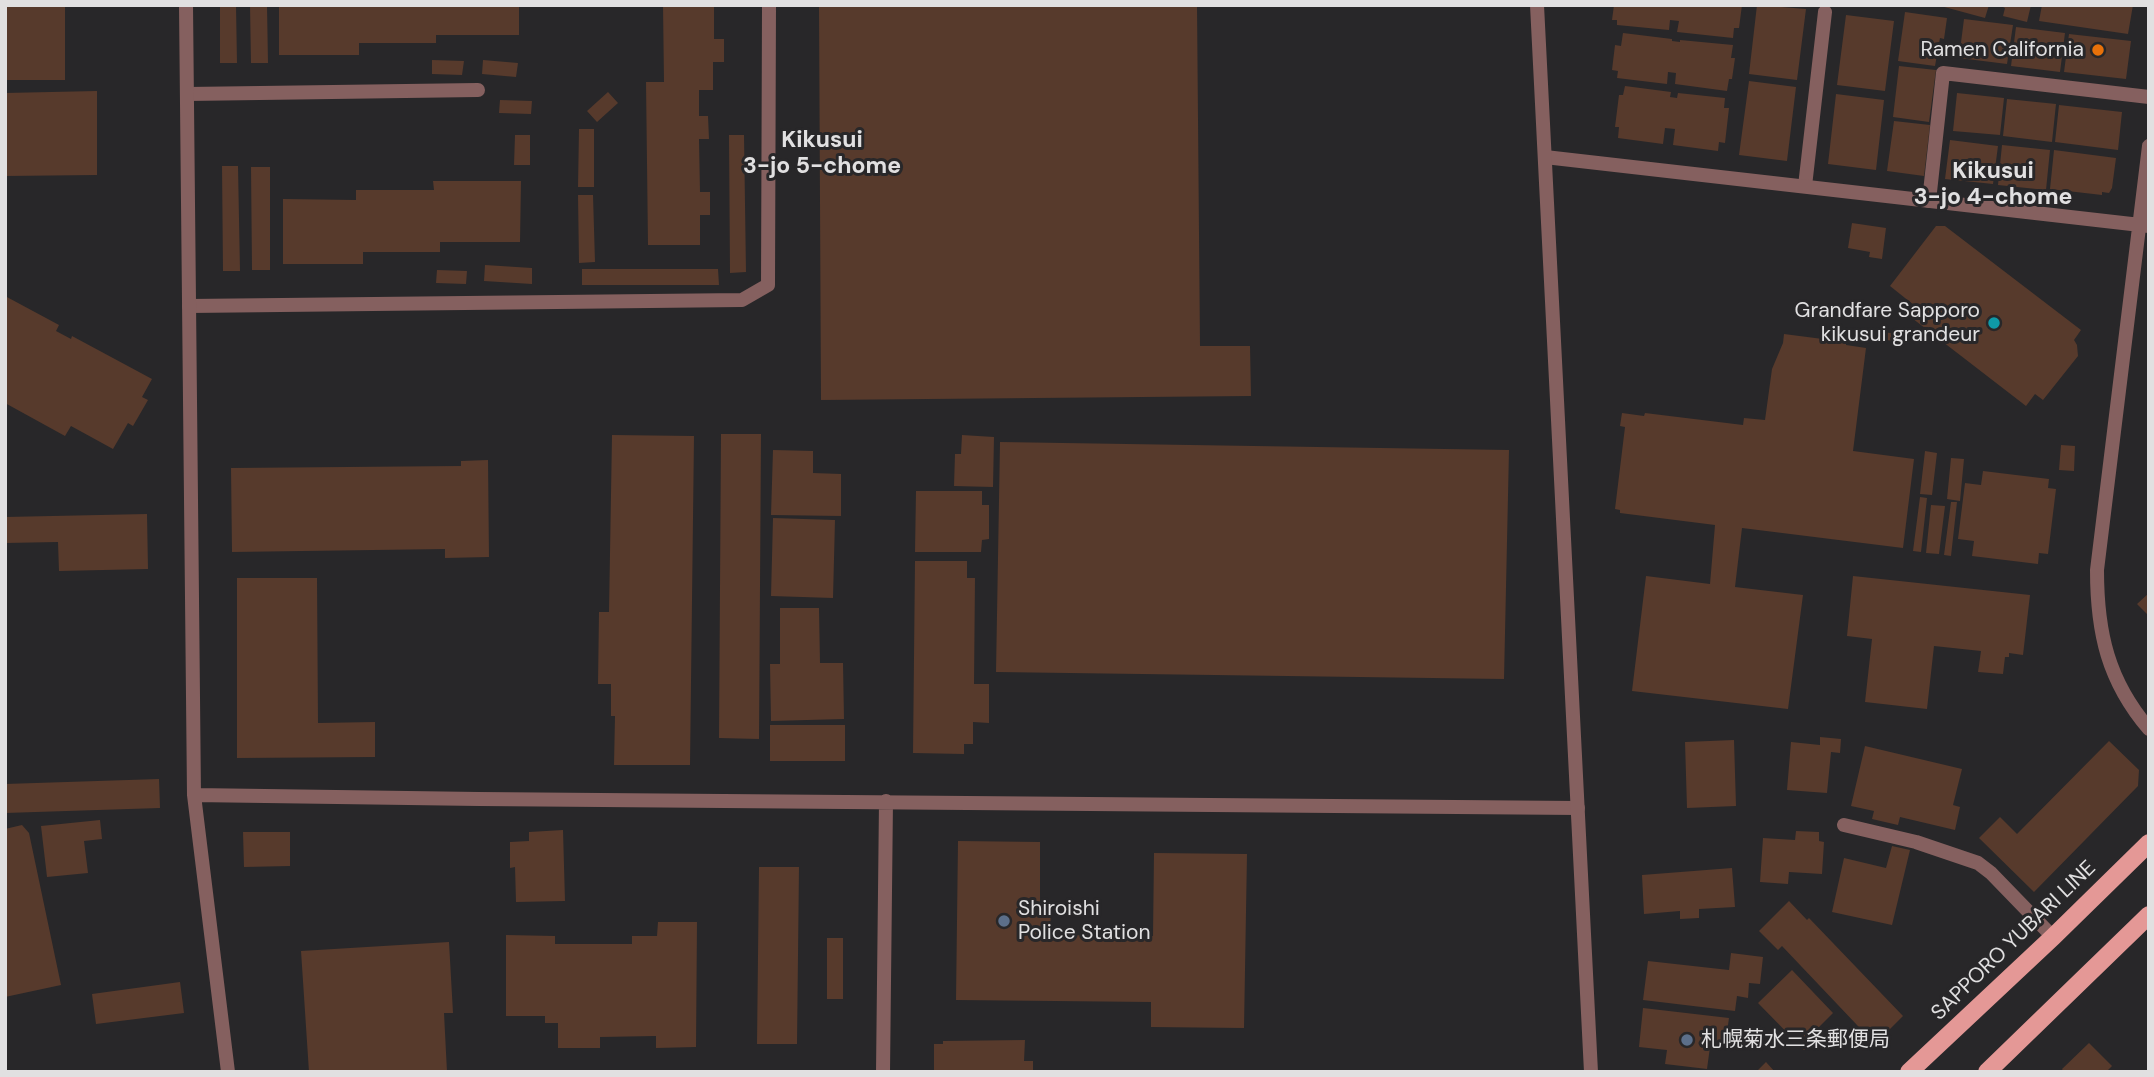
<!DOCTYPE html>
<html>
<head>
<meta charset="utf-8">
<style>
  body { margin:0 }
  #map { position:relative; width:2154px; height:1077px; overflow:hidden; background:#282729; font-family:"DM Sans",sans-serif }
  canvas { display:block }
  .frame { position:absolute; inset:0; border:7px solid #e1e0e1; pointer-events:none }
</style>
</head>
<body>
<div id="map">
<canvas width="2154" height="1077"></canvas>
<div class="frame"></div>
</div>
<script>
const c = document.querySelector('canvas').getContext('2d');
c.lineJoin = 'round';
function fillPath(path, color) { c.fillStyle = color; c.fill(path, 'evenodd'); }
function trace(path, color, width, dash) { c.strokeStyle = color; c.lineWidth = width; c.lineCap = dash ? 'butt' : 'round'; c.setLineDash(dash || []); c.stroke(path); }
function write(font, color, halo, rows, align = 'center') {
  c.font = font + ' "DM Sans","Noto Sans JP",sans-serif'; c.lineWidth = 6; c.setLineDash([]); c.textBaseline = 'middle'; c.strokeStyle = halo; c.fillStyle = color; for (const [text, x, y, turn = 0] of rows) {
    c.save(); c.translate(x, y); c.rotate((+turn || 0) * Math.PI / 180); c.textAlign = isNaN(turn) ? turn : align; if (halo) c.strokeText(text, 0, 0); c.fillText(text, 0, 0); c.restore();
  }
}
const building = new Path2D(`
  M5 5H65V80H5Z
  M220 5H236L237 63H220Z
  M250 5H267L268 63H251Z
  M279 5H519V35H436V43H359V55H279Z
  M663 5H714V39H724V62H713V90H699V116H708L709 139H699L700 192H710V215H700V245H648L646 82H664Z
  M819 5H1197L1200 346H1250L1251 396 821 400Z
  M1614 5H1742L1739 28H1734L1733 38 1677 32 1679 21 1670 20 1669 30 1617 25V20H1612Z
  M1757 5 1806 9 1797 80 1749 74Z
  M1937 5H1989L1985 18Z
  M1999 5H2031L2027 22 2003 16 2005 8Z
  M2042 5H2133L2128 34 2039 21Z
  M1905 12 1947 18 1944 39 1940 38 1935 66 1898 61Z
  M1846 15 1894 21 1885 91 1837 85Z
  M1964 19 2013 25 2007 64 1959 58Z
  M2016 27 2065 33 2060 72 2011 66Z
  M1623 33 1672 39V41L1680 42V40L1733 45 1731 58H1735L1732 79H1729L1727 91 1675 84 1676 73 1668 72 1667 84 1617 78 1618 71 1612 70 1615 45 1621 46Z
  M2069 34 2131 41 2126 79 2064 72Z
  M432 60 464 61 462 75 432 74Z
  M483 60 518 63 516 77 482 74Z
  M1899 66 1936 70 1929 122 1893 117Z
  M1749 81 1796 87 1787 161 1739 155Z
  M1625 86 1671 92 1670 97 1677 98 1678 93 1725 98 1724 108H1729L1725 143 1719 142 1718 151 1673 145 1675 129 1665 128 1663 144 1618 138 1619 127H1615L1619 95H1623Z
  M97 91V175L5 176V93Z
  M608 92 618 103 597 122 587 111Z
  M1957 93 2004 98 2000 135 1953 131Z
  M1836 94 1884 100 1876 170 1828 164Z
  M2007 99 2056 104 2052 142 2003 136Z
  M500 100 532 101 531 114 499 113Z
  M2059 105 2122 112 2118 150 2055 142Z
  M1894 121 1930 125 1924 176 1887 171Z
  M579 129H594V187H578Z
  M515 135H530V165H514Z
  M729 135H744L746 272 730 273Z
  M1950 140 1998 146 1993 184 1945 179Z
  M2002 145 2050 150 2046 190 1998 185Z
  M2054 150 2116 158 2112 188 2109 193 2102 192V195L2050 189Z
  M222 166H238L240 271H223Z
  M251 167H270V270H252Z
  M433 181H521L520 242H440V252H363V264H283V199L356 200V190H434Z
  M578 195H593L595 262 579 263Z
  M1852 223 1886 228 1882 259 1869 257 1870 252 1848 248Z
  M1936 226H1945L2081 330 2074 340 2077 345 2078 356 2043 400 2035 394 2026 406 1908 315 1915 306 1890 286Z
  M485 265 532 268V284L484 281Z
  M582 269H718L719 285H582Z
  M437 270 467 271 466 284 436 283Z
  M5 296 59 325 56 331 71 339 72 336 152 379 142 397 148 400 133 426 128 423 113 449 71 426 65 436 5 403Z
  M1880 332 1902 334V342L1879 339Z
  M1784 334 1846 342V345L1866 348 1853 451 1914 459 1903 548 1742 528 1735 587 1803 595 1788 709 1632 691 1646 576 1710 584 1715 525 1620 513V510L1615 509 1625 427 1620 426 1622 413 1644 416 1645 413 1743 425 1744 418 1765 420 1772 369 1783 343Z
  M721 434H761L759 739 719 738Z
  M612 435 694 436 690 765H614L615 716H611V684H598L599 612H609Z
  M962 435 994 437 993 487 954 486 955 454H961Z
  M1000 442 1509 450 1504 679 996 672Z
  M2061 445 2075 446 2074 471 2059 470Z
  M773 450 813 451V473L841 474V516L771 515Z
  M1925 451 1937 453 1932 495 1920 494Z
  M1951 458 1964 459 1960 501 1947 499Z
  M488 460 489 557 445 558V549L232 552 231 468 461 466V461Z
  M1983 471 2049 479 2048 488 2056 489 2048 554 2039 553 2038 564 1972 556 1974 541 1958 539 1965 483 1981 485Z
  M916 491H982V505H989V539L982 540 981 552H915Z
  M1920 497 1927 498 1921 552 1913 551Z
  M1951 502H1957L1951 556 1944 555Z
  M1931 505 1945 506 1939 554 1926 553Z
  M147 514 148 569 59 571 58 542 5 543V517Z
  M773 518 835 520 833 598 771 596Z
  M915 561H967V578H975L974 684H989V723L973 722V744H964V754L913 753Z
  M1853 576 2030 595 2023 655 2009 653V657H2005L2003 674 1978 672 1981 651 1934 646 1927 709 1865 702 1872 639 1847 636Z
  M237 578H317L318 723 375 722V757L237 758Z
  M2149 593V616L2137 604Z
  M780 608H819L820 663H843L844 719 771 721 770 664H780Z
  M770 725H845V761H770Z
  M1820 737 1841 739 1840 753 1831 752 1827 793 1787 790 1791 742 1820 745Z
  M1734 740 1736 806 1687 808 1685 742Z
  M2109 741 2139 770 2138 786 2034 892 1979 838 2000 817 2017 834Z
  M1865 746 1962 769 1953 805 1960 807 1955 830 1900 817 1898 825 1872 819 1874 811 1851 806Z
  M159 779 160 808 5 813V784Z
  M100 820 102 839 84 841 88 873 47 877 41 826Z
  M22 825 29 833 61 985 5 997V829Z
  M563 830 565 901 516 902 515 867 510 868V842L529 841V832Z
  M1796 831 1819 832V841L1824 842 1822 874 1789 872 1788 884 1760 882 1763 838 1795 840Z
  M243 832H290V866L244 867Z
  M958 841 1040 842V907H1051L1050 935 1153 936 1154 853 1247 854 1244 1028 1151 1027V1002L956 1000Z
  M1892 846 1910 850 1892 925 1832 912 1844 858 1886 868Z
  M759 867H799L797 1044H757Z
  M1732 868 1735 907 1699 909V918L1680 919V911L1644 914 1642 875Z
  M1789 901 1807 920 1809 918 1903 1016 1875 1044 1782 946 1778 950 1759 931Z
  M658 922H697L696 1047 656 1048V1036L600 1037V1048H558V1023H545V1016H506V935L555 936V944H632V936H657Z
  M827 938H843V999H827Z
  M449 942 453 1013H444L447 1072H309L301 951Z
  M1731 953 1763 957 1760 984 1749 983 1748 998 1737 996 1735 1011 1643 1000 1648 961 1729 970Z
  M1792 970 1833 1013 1819 1027 1823 1032 1804 1050 1758 1003Z
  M180 982 184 1013 96 1024 92 994Z
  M1643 1008 1729 1018 1727 1032 1721 1048 1710 1047 1707 1069 1665 1064 1667 1050 1639 1047Z
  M1025 1040 1024 1061H1033V1072H934V1044H943V1041Z
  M2089 1043 2112 1066 2106 1072H2064L2062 1069Z
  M1766 1062 1775 1072H1756Z`);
const service = new Path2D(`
  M187 94 478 90
  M1805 186 1825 12
  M1929 201 1943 73 2149 97
  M189 306 742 300 768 285 769 5
  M1844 825 1916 842 1978 863 1991 873 2053 937`);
const minor = new Path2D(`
  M186 5 194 795 228 1072
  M2149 146 2097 570C2097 633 2108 681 2149 729
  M1545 157 2149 226
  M194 795 479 799 1578 808
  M883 1072 886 801`);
const tertiary = new Path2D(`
  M1537 5 1591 1072`);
const primary = new Path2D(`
  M1909 1072 2053 937 2149 843
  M1987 1072 2149 915`);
const markers = [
  [2098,50,7,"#e8710a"],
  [1994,323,7,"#0f9aa8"],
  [1004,921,7,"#5c6f8a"],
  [1687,1040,7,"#5c6f8a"]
];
const poiNames = [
  ["Ramen California",2084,50],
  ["Grandfare Sapporo",1980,311],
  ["kikusui grandeur",1980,335],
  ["Shiroishi",1018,909,"left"],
  ["Police Station",1018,933,"left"],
  ["札幌菊水三条郵便局",1701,1040,"left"]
];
const streetNames = [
  ["SAPPORO YUBARI LINE",2014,941,-44]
];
const neighbourhoodNames = [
  ["Kikusui",822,141],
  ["3-jo 5-chome",822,167],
  ["Kikusui",1993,172],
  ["3-jo 4-chome",1993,198]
];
fillPath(building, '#573a2c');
trace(service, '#85605f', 14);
trace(minor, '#85605f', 14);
trace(tertiary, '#85605f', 14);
trace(primary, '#e49896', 18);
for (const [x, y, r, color] of markers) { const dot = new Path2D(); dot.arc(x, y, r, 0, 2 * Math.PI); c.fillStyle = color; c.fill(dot); trace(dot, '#282729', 2.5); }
write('21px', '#e1e0e1', '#282729', poiNames, 'right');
write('21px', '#e1e0e1', '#282729', streetNames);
write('bold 23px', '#e1e0e1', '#282729', neighbourhoodNames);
</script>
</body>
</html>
